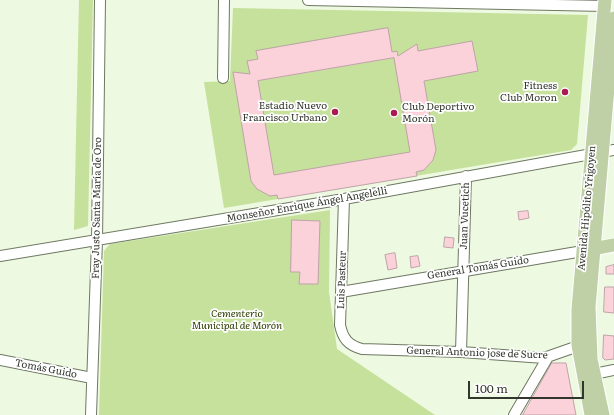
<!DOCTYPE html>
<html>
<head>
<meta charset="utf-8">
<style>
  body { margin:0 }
  #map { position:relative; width:614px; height:415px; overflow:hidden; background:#eef9e1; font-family:Literata,serif }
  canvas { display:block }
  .scale { position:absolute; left:468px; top:381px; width:116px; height:18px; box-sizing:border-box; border:2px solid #32362d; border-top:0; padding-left:5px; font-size:12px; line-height:14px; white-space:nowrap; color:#32362d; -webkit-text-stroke:3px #fff; paint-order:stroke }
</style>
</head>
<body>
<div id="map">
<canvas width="614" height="415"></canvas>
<div class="scale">100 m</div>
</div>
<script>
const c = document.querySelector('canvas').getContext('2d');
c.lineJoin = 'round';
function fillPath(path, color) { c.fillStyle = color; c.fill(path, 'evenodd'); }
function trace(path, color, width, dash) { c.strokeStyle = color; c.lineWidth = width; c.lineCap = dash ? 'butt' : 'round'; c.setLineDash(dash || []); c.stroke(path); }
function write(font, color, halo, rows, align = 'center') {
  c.font = font + ' Literata,serif'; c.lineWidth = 3.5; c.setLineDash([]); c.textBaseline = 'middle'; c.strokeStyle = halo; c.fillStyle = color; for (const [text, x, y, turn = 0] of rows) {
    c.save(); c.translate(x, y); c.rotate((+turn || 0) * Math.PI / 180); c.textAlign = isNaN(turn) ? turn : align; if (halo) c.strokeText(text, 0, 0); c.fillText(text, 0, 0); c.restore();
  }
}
const green = new Path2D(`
  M79 0H93L88 226 74 230Z
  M233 8 588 15 577 144 571 150 224 208 204 82 230 81Z
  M330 210 329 292 337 349 435 415H99L104 251 110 244Z`);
const building = new Path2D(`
  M388 28 392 52 397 51 398 56 417 44 418 51 472 41 478 71 424 81 436 150 433 160 424 170 416 172 417 176 278 199 277 195 270 196 257 189 251 181 233 72 250 74 247 61 258 59 256 51ZM394 58 410 152 274 175 258 81Z
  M528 211 529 218 519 220 518 212Z
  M292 220 320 221 318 284H299L300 272H291Z
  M445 237 454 238 453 248 444 247Z
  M395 253 397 268 388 270 385 255Z
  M418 256 420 266 411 268 410 257Z
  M614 265V274H606V267Z
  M605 287H614V313L604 312Z
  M604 335 614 336V359L605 360 603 358Z
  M552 363H566L576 415H523Z`);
const minor = new Path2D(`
  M308 0 605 6
  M223 78 224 0
  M344 199 340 325C343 339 348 345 362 349L461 352 544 358 584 344
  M0 256 344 199 614 150
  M341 292 583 251
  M461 352 466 176
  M0 360 92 378
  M594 374 614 370
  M91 415 97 240 100 0
  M514 415 548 357`);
const major = new Path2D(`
  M587 250 614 245
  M591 415 578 345V309L605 0
  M603 415 591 359 589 307 614 18`);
const markers = [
  [565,92,4,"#ab1a51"],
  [335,112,4,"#ab1a51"],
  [394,113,4,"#ab1a51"]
];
const poiNames = [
  ["Fitness",557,86],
  ["Club Moron",557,98],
  ["Estadio Nuevo",327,106],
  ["Francisco Urbano",327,118],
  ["Club Deportivo",402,107,"left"],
  ["Morón",402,119,"left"]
];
const streetNames = [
  ["Monseñor Enrique Ángel Angelelli",307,205,-10],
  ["Fray Justo Santa María de Oro",97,208,-89],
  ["Avenida Hipólito Yrigoyen",587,208,-85],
  ["Juan Vucetich",465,216,-88],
  ["General Tomás Guido",478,268,-9],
  ["Luis Pasteur",342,280,-88],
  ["General Antonio jose de Sucre",477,353,2],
  ["Tomás Guido",46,369,11]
];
const parkNames = [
  ["Cementerio",237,314],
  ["Municipal de Morón",237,326]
];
fillPath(green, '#c5e19b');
fillPath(building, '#fbd2da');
trace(building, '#bfa3a8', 1);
trace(minor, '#6e7862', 12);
trace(major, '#fff', 15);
trace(minor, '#fff', 10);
trace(major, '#bfd0a6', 13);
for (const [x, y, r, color] of markers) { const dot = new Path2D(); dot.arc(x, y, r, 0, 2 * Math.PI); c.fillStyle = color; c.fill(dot); trace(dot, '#fff', 1.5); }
write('10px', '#32362d', '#fff', poiNames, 'right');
write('10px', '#32362d', '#fff', streetNames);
write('italic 10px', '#2b3e00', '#fff', parkNames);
</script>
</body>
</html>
